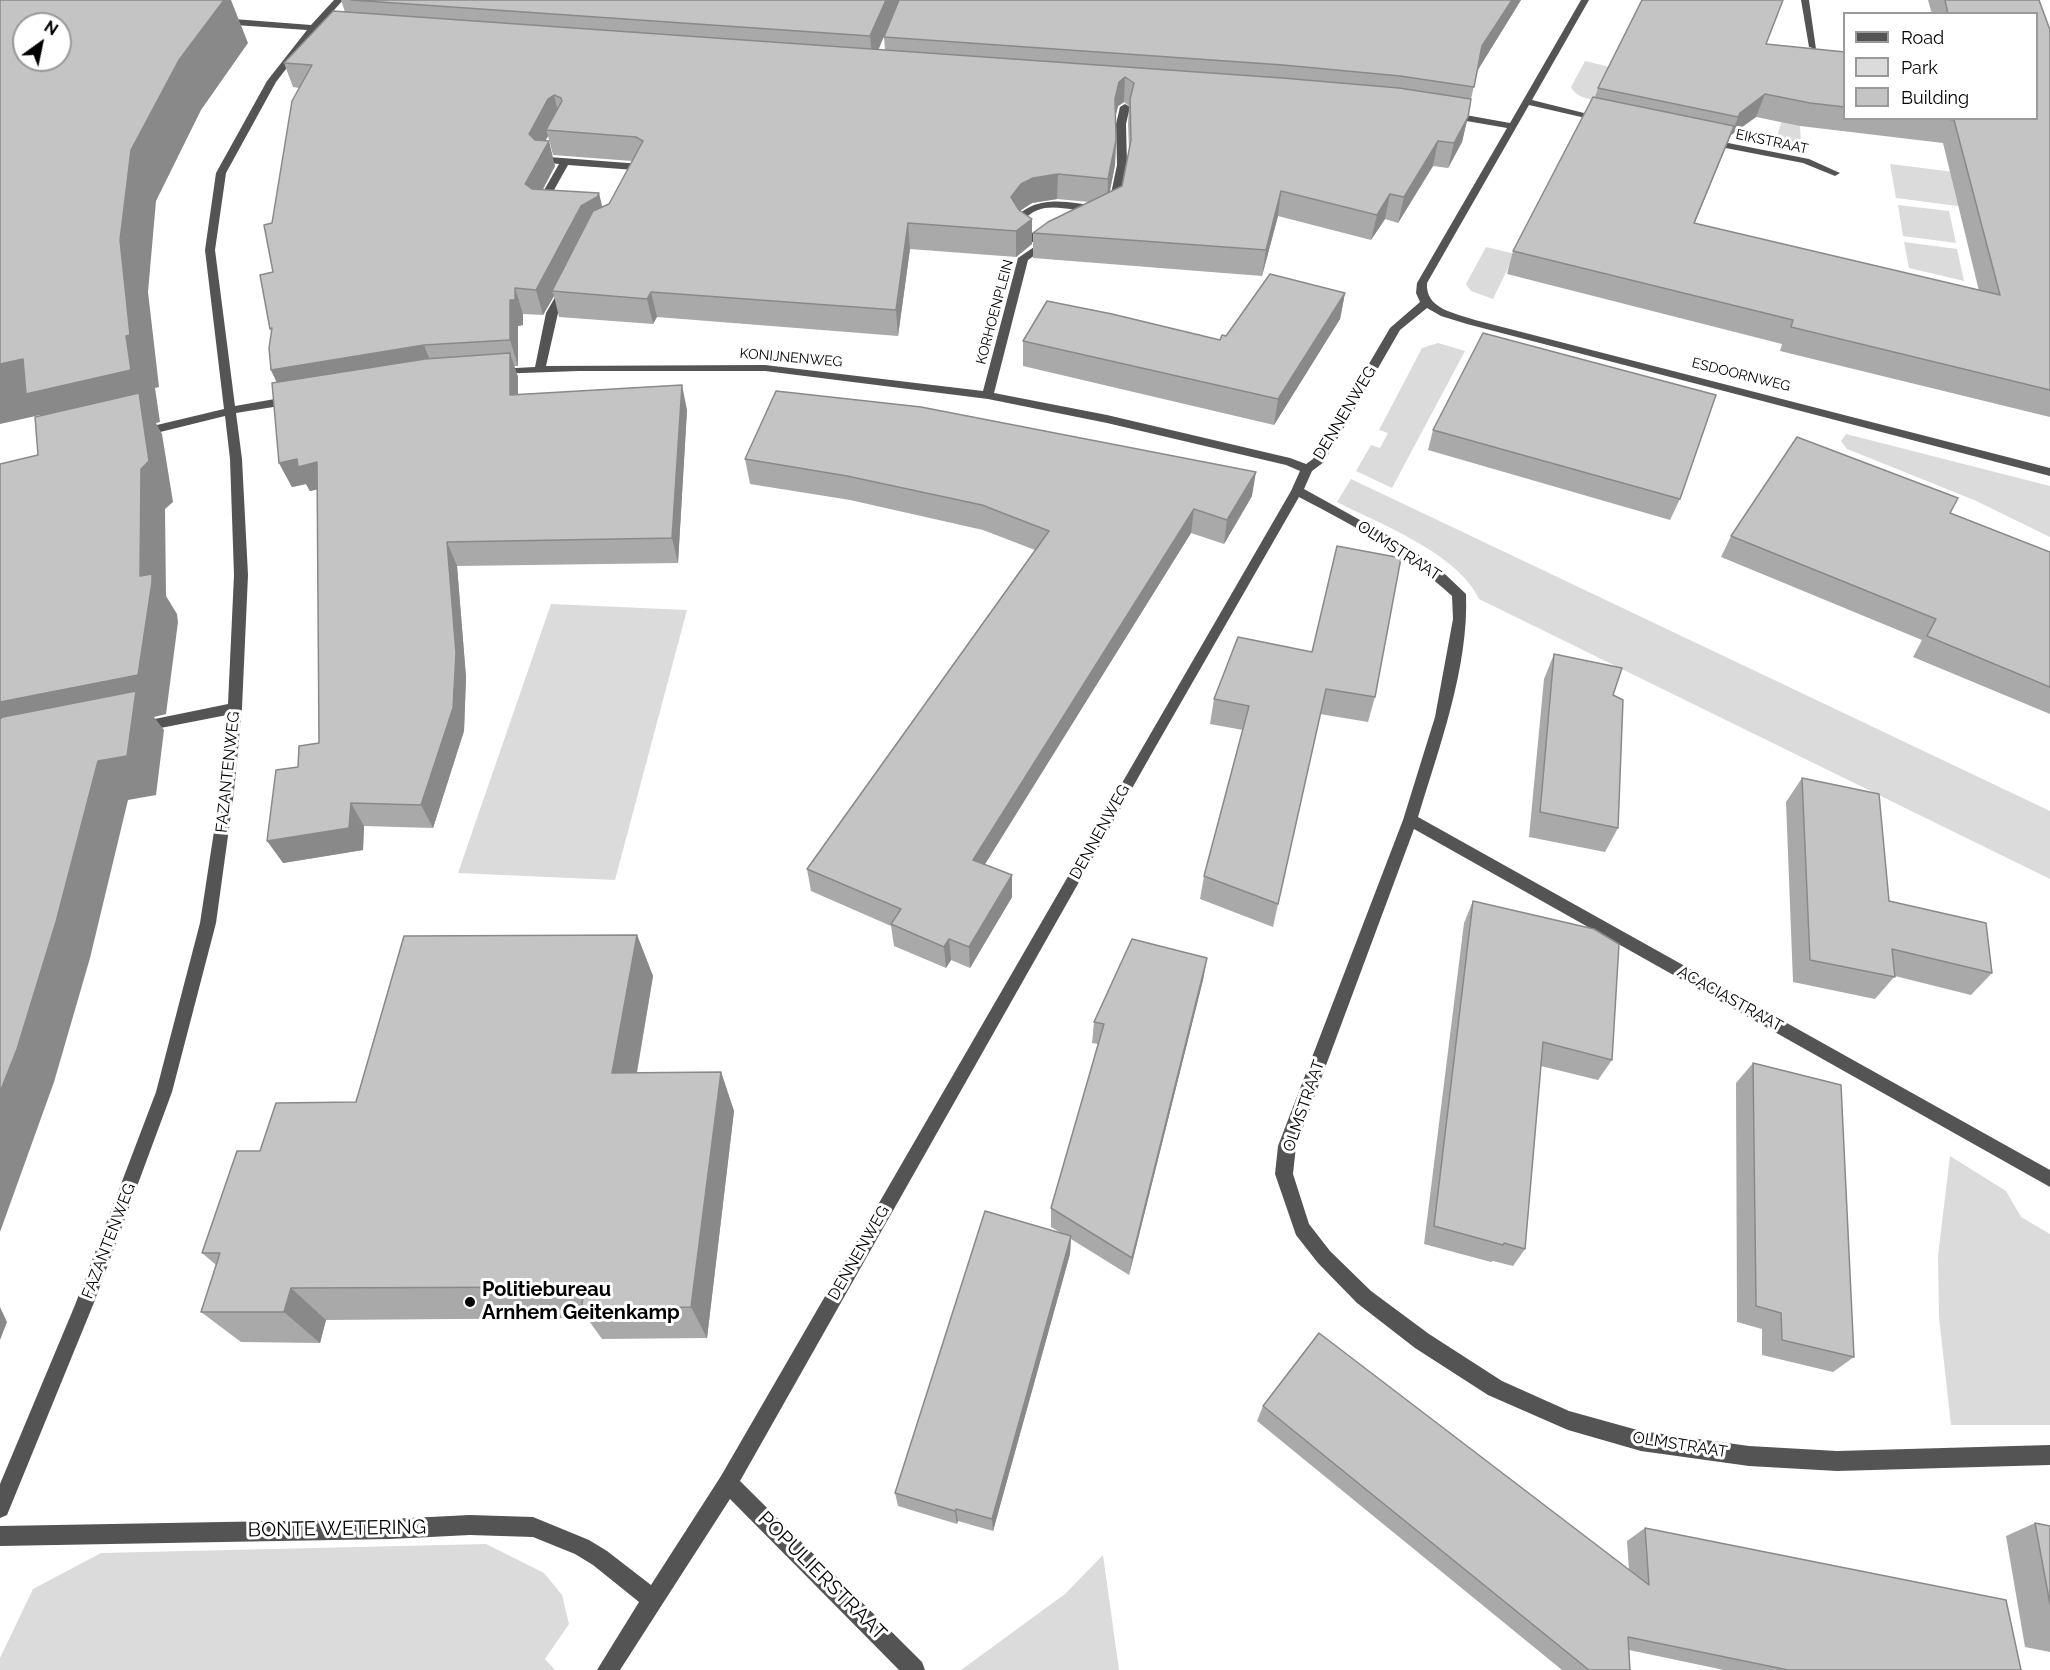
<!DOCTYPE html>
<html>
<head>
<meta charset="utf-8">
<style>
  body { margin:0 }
  #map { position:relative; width:2050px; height:1670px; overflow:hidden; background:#fff; font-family:Raleway,sans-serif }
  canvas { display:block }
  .legend { position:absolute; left:1843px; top:12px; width:195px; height:108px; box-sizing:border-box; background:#fff; border:2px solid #999; margin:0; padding:8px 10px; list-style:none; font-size:18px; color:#000 }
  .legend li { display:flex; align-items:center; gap:12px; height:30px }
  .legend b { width:30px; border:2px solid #999 }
  .north { position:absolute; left:12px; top:12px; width:60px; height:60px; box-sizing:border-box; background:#fff; border:2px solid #999; border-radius:50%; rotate:33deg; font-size:16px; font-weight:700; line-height:24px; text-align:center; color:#000 }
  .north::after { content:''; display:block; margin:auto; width:21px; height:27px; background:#000; clip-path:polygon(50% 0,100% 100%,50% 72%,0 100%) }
</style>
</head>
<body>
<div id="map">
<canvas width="2050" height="1670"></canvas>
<ul class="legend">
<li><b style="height:8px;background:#545454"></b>Road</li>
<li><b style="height:16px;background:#dbdbdb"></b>Park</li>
<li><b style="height:16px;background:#c4c4c4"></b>Building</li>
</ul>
<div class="north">N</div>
</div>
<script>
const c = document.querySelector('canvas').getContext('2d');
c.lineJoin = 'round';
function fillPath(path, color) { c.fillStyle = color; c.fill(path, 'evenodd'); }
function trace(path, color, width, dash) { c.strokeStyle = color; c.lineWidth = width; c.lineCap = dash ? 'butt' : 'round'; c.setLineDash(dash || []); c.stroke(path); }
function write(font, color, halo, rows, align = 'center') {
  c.font = font + ' Raleway,sans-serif'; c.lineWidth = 6; c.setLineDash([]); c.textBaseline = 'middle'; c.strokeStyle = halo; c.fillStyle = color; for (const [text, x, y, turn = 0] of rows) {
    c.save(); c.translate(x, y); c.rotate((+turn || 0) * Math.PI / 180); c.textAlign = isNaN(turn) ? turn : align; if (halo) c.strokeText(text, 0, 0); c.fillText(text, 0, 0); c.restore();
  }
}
const green = new Path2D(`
  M1585 61 1610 67 1594 100C1585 98 1575 96 1571 87Z
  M1797 69 1801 144 1776 140Z
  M1890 164 2050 184V218L1896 198Z
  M1898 205 1949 211 1956 243 1903 236Z
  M1904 242 1957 249 1964 281 1909 268Z
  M1486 247 1515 254 1493 299 1471 291 1466 284Z
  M1438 343 1465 351 1392 488 1356 471 1371 445 1380 448 1388 433 1379 430 1422 348Z
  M1846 434 2050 486V537L1974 500 1847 449 1841 441Z
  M1351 479 2050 811V879L1479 599C1459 554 1380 524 1337 502Z
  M551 604 687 610 615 880 458 873Z
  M1950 1156 2006 1191 2021 1217 2050 1234V1425H1951L1939 1317 1938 1256Z
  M486 1544 544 1573 562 1595 569 1624 545 1659 555 1670H0V1658L33 1589 101 1553Z
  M1103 1555 1119 1670H961L1065 1594Z`);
const minor = new Path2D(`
  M334 0H343L320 26 341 30 337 33 315 31 276 82 226 173 215 250 235 406 292 396 298 400 292 404 236 413 242 459 248 575 242 708 234 792 216 923 172 1092 93 1305 7 1515 0 1518V1484L75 1305 156 1092 200 923 220 792 227 715 140 732 133 727 140 722 228 704 234 575 230 459 225 416 140 437 134 433 136 430 224 409 205 250 216 173 267 81 307 30 221 24 217 21 221 18 311 25Z
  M1581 0H1589L1532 100 1608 119 1603 122 1529 105 1427 283C1425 309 1455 313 1475 320L2050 468V476L1467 324 1441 316 1427 308 1400 330 1324 462 1312 471 1304 489 1407 546 1446 575 1466 594C1469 667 1439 748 1418 817L2050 1170V1187L1414 829 1296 1146 1293 1174 1309 1224 1330 1251 1371 1291 1429 1334 1502 1381 1569 1411 1641 1431 1749 1446 1837 1451 2050 1445V1465L1837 1471 1749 1466 1641 1451 1568 1430 1488 1395 1415 1348 1357 1303 1318 1263 1296 1235 1275 1174 1278 1146 1403 820 1435 717 1453 619 1452 596C1407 554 1354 526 1299 497L1156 746 740 1481 922 1662 925 1670H899L730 1499 620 1670H597L639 1602 593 1565 575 1554 533 1537 470 1535 390 1539 0 1546V1526L390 1519 470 1515 533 1517 589 1540 607 1551 651 1585 721 1476 1291 491 1300 471 1286 465 1107 423 988 399 765 371H579L493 374 491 372 497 369 535 367 546 313 561 287 565 286 570 289 558 313 546 366 765 365 983 391 1018 258 1037 245 1020 234 1013 221C1034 193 1068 202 1098 206L1103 209 1102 211C1075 215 1044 195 1023 221L1028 230 1044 240 1050 238 1055 241 1028 260 994 393 1107 415 1290 458 1306 464 1313 459 1390 328 1420 302 1416 293 1417 283 1507 128 1449 118 1444 115 1449 112 1510 123Z
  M1801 0H1809L1816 49 1809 47Z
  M1125 104 1130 107 1126 124 1127 165 1118 208 1113 211 1108 208 1117 165 1116 124 1120 107Z
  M1708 139 1809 159 1840 173 1835 176 1803 163 1705 144 1703 142Z
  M547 150 552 153 549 157 641 164 646 167 642 175 638 176 633 173 635 170 568 165 545 206 540 209 535 206 559 164 540 162 538 160 544 151Z`);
const wall = new Path2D(`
  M341 0H899L878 49 885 50 884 37 1521 0 1477 71 1462 142 1448 168 1433 166 1398 223 1385 219 1371 240 1278 216 1262 276 1033 258V233L1089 202 1057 199 1032 203 1020 211 1032 244 1016 257 910 249 898 336 657 317 653 324 559 317 554 296 543 315 523 314V325L518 326V366H514L518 377V395L687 410 678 563 457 566 466 677 464 731 433 828 364 826 363 850 283 863 298 767 319 743 318 489 310 491 306 484 292 487 279 463 277 382 271 370 272 332 270 329 273 272 272 223 299 88 293 87 284 63 345 12ZM1124 102 1129 106 1128 124 1129 150 1122 186 1110 192 1115 165 1116 140 1115 117 1118 106ZM548 136 553 155 632 161 609 204 603 207 543 189 555 166 545 141Z
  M1928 0H2039L2050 30V417L1780 351 1782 344 1507 274 1513 251 1595 97 1598 88 1766 44 1845 52V118H2037V14H1932ZM1756 117 1800 126 1943 143 1979 291 1694 224 1731 135Z
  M1345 293 1340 319 1274 425 1023 366V341L1220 340 1226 336Z
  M1433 430 1680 499 1670 520 1428 450Z
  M745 459 1252 496 1224 544 1191 533 984 864 1012 875V897L970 968 951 960 946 968 894 946 891 926 811 891 807 869 1035 550 983 530 850 500 750 484Z
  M1950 513 2050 552V714L1913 657 1922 640 1721 557 1731 536Z
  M1238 637 1375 697 1368 722 1320 714 1273 927 1200 899 1204 876 1243 730 1210 724 1214 699Z
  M1554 654 1613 695 1618 828 1605 852 1529 837 1544 679Z
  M1802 778 1889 901 1992 973 1971 995 1895 976 1875 999 1793 982 1786 802Z
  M1473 901 1612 1060 1598 1080 1541 1066 1525 1249 1513 1266 1493 1261 1491 1262 1424 1244 1464 923Z
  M637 935 653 976 637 1073 721 1072 734 1111 707 1338 602 1339 587 1318 326 1320 320 1343 241 1342 201 1312 216 1265 202 1253 260 1151 356 1102Z
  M1207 958 1203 980 1129 1275 1071 1239 1070 1254 993 1531 958 1521 957 1524 898 1506 895 1493 1061 1233 1051 1227V1208L1098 1044 1092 1043 1094 1022Z
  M1753 1063 1854 1357 1833 1372 1762 1355V1329L1737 1322 1736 1083Z
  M1263 1406 1629 1570 1627 1541 1645 1528 2021 1670H1724L1629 1650 1630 1670H1562L1257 1421Z
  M2035 1523 2050 1526V1652L2025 1647 2006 1536Z`);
const shadedWall = new Path2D(`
  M224 0H231L248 43 201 110 156 201 148 292 159 387 155 388 160 422 156 423 162 434 173 502 165 509 166 596 177 614 178 622 166 714 154 717 164 730 156 795 128 800 90 958 54 1082 0 1232V702L60 446 40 415 0 424V364L120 240 131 150 179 60Z
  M886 0H899L873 63 870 36Z
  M1512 0H1521L1476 73 1482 46Z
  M1125 77 1124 102 1118 106 1114 123 1115 99 1119 82Z
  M1765 94 1756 117 1731 135 1729 139 1740 113Z
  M554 95 560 120 546 130 548 136 536 159 529 134 548 99Z
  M1468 117 1462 142 1448 168 1454 143Z
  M1734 126 1725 149 1685 247 1694 223Z
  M1116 140 1115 165 1107 204 1108 179Z
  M549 141 555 166 532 210 525 184Z
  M1438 141 1433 166 1398 223 1404 197Z
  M1058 174 1057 199 1032 203 1021 210 1011 222V197L1021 184 1033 178Z
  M1281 191 1278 216 1262 276 1266 250Z
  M599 193 605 218 552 291 554 296 543 315 536 290 581 206Z
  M1390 194 1385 219 1371 240 1377 215Z
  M1032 219V244L1016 257V231Z
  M908 223 910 249 898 336 896 310Z
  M515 288 523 314V325L518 326V366L510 340V300Z
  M651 292 657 317 653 324 647 299Z
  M1345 293 1340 319 1274 425 1278 399Z
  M424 345 434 371 283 396 271 370Z
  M510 353 518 377V420L510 395Z
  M682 385 687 410 678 563 672 538Z
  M297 459 317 462 329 487 310 491 306 484 292 487 279 463Z
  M1256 472 1252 496 1224 544 1227 520Z
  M1194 509 1191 533 974 882 973 860Z
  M447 542 457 566 466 677 464 731 433 828 421 805Z
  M351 803 364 826 363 850 283 863 267 841Z
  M1012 875V897L970 968 969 947Z
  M637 935 653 976 630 1111 612 1073Z
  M949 939 951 960 946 968 944 947Z
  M1207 958 1203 980 1129 1275 1132 1258Z
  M721 1072 734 1111 707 1338 691 1307Z
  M1071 1236 1070 1254 993 1531 992 1519Z
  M291 1288 326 1320 320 1343 284 1312Z
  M0 1307 7 1322 0 1340Z
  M956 1509 958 1521 957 1524 955 1511Z`);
const building = new Path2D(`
  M0 0H224L179 60 131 150 120 240 130 335 126 336 131 370 26 394 23 359 0 364ZM24 24H60V60H24Z
  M351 0H886L870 36Z
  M899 0H1512L1482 46 1474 87 1400 76 1283 65 884 37Z
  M1642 0H1783L1766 44 1845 52V107L1810 103 1765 94 1740 113 1738 117 1598 88Z
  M1945 0H2039L2050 30V390L1791 327 1793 320 1513 251 1593 97 1734 126 1694 223 2000 295 1954 120 1941 118H2037V14H1948Z
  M333 11 1282 78 1399 88 1471 99 1468 117 1454 143 1438 141 1404 197 1390 194 1377 215 1281 191 1266 250 1033 233 1048 222 1122 186 1131 140 1130 99 1134 83 1125 77 1119 82 1115 99 1116 140 1108 179 1058 174 1033 178 1021 184 1011 197 1019 210 1032 219 1016 231 908 223 896 310 651 292 647 299 552 291 593 211 609 204 643 141 636 137 546 130 562 101 561 98 554 95 548 99 529 134 535 140 549 141 525 184 532 189 599 193 597 197 581 206 536 290 515 288V300H510V340L424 345 271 370 269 348 272 328 270 329 260 275 273 272 264 225 272 223 292 101 312 65 284 63Z
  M1270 274 1345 293 1278 399 1023 341 1047 301 1112 314 1220 340 1222 335 1226 336Z
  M1483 333 1716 395 1680 499 1433 430Z
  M510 353V395L682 385 672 538 447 542 456 653 453 708 421 805 351 803 349 828 267 841 276 770 298 767 299 746 319 743 317 462 298 467 297 459 279 463 272 383 425 359Z
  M776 391 921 407 1256 472 1227 520 1194 509 973 860 1012 875 969 947 949 939 944 947 891 924 901 909 807 869 1049 531 982 505 847 476 745 459Z
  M139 393 149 461 141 469 140 576 152 574V582L138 675 0 702V464L38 455 35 417Z
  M1797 437 1958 498 1950 513 2050 552V687L1927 636 1936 619 1731 536Z
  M1337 546 1401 558 1375 697 1326 689 1278 904 1204 876 1249 706 1214 699 1238 637 1312 652Z
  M1554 654 1622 668 1613 695 1623 700 1618 828 1540 812Z
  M136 691 127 756 98 761 56 922 17 1049 0 1092V719L3 717Z
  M1802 778 1879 794 1889 901 1986 923 1992 973 1892 949 1895 977 1810 960Z
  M1473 901 1594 929 1619 944 1612 1060 1543 1042 1525 1249 1504 1243 1503 1245 1434 1226Z
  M637 935 612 1073 721 1072 691 1307 581 1309 585 1287 291 1288 284 1312H201L220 1253H202L237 1151H260L276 1103 356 1102 404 936Z
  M1132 939 1207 958 1132 1258 1051 1208 1104 1024 1094 1022Z
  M1753 1063 1841 1085 1854 1357 1782 1340 1781 1313 1756 1306Z
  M985 1211 1071 1236 992 1519 956 1509 955 1511 895 1493Z
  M1319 1333 1649 1585 1645 1528 2006 1600 2021 1670H1788L1628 1637 1630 1670H1589L1263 1406Z
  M2035 1523 2050 1526V1604Z`);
const markers = [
  [470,1302,6,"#000"]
];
const farStreetnames = [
  ["EIKSTRAAT",1772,142,12],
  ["KORHOENPLEIN",995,312,-75],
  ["KONIJNENWEG",791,358,5],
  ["ESDOORNWEG",1741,375,14]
];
const streetNames = [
  ["DENNENWEG",1345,413,-59],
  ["OLMSTRAAT",1399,551,33],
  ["FAZANTENWEG",228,772,-84],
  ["DENNENWEG",1100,832,-61],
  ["ACACIASTRAAT",1730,999,29],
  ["OLMSTRAAT",1304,1106,-71],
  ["FAZANTENWEG",109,1241,-69],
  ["DENNENWEG",859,1253,-60],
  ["OLMSTRAAT",1680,1445,9]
];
const nearPoinames = [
  ["Politiebureau",482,1290],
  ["Arnhem Geitenkamp",482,1313]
];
const nearStreetnames = [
  ["BONTE WETERING",337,1529,-1],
  ["POPULIERSTRAAT",822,1576,45]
];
fillPath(green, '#dbdbdb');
fillPath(minor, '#545454');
fillPath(wall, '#a9a9a9');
fillPath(shadedWall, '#898989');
fillPath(building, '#c4c4c4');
trace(building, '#898989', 1.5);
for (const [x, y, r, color] of markers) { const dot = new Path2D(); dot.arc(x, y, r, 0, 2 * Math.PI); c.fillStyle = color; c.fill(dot); trace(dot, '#fff', 2); }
write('14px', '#000', '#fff', farStreetnames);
write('16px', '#000', '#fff', streetNames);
write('bold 20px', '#000', '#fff', nearPoinames, 'left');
write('20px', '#000', '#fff', nearStreetnames);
</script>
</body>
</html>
